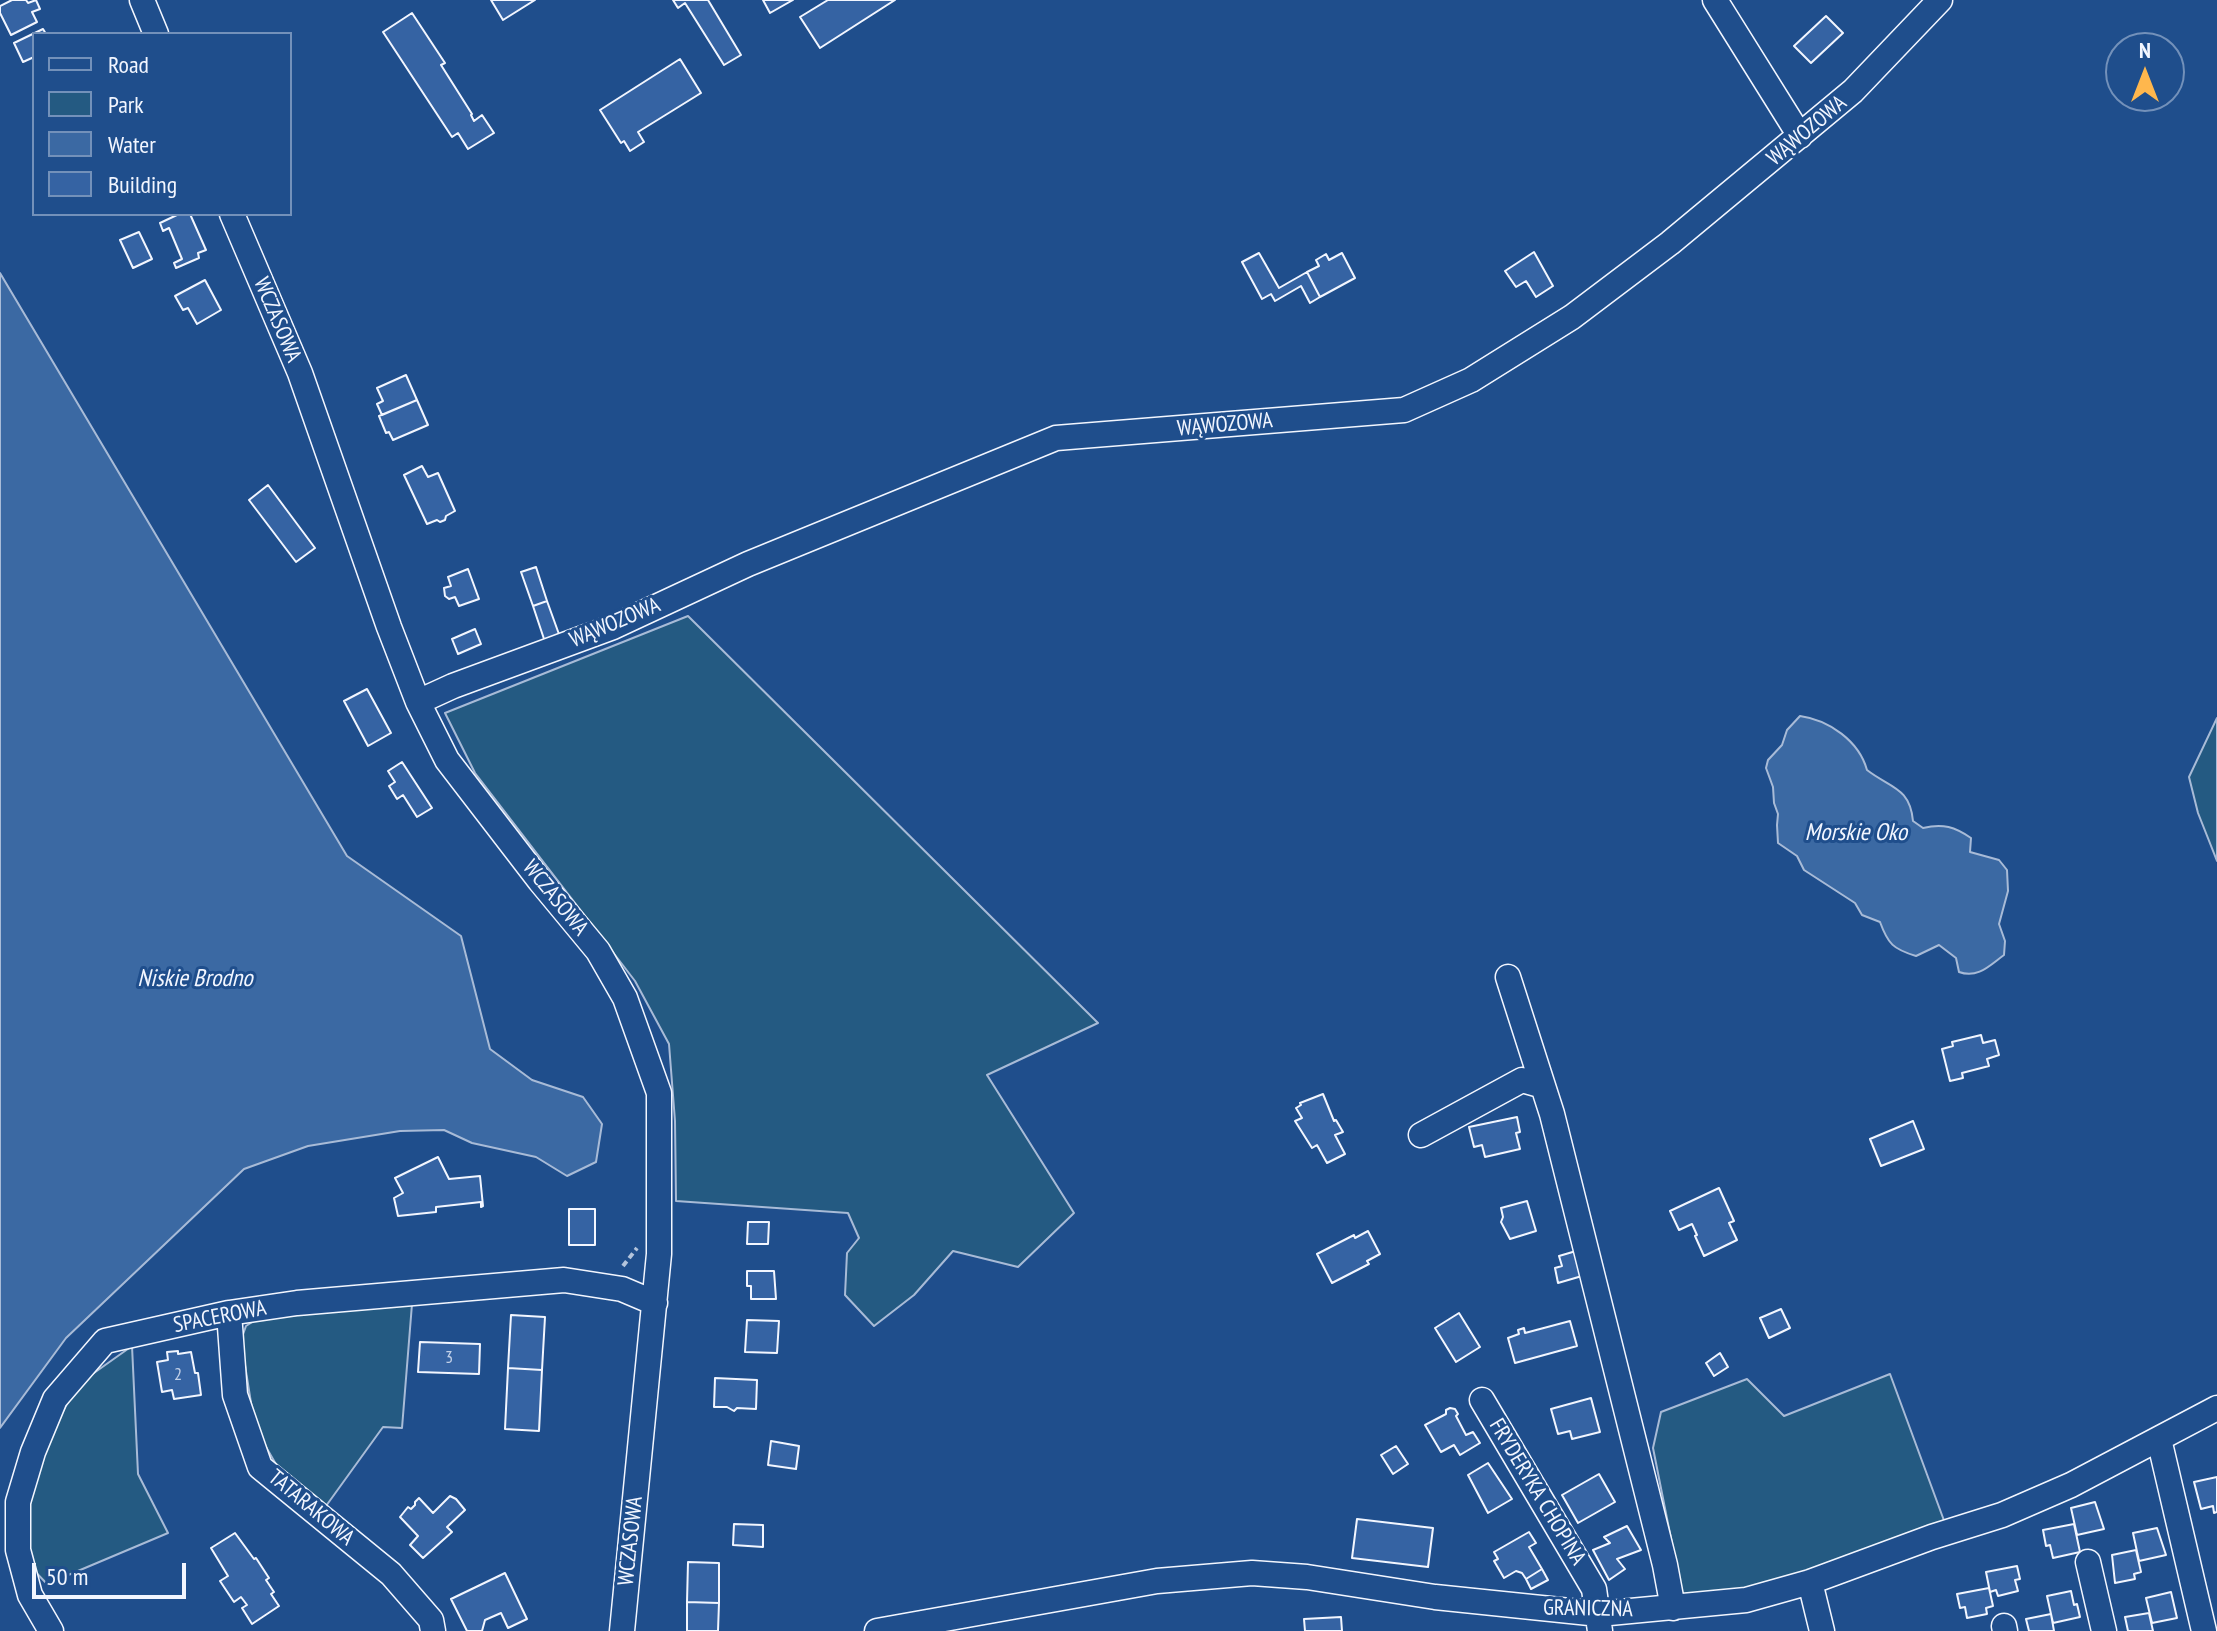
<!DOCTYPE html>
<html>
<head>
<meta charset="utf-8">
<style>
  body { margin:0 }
  #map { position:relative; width:2217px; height:1631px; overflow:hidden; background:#1f4e8c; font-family:"PT Sans Narrow",sans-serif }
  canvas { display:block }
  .legend { position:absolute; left:32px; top:32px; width:260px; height:184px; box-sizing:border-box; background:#1f4e8c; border:2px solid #7391ba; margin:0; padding:10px 14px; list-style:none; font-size:24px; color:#f2f6ff }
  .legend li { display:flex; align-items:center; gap:16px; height:40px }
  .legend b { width:40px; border:2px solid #7391ba }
  .north { position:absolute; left:2105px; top:32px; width:80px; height:80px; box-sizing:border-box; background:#1f4e8c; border:2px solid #7391ba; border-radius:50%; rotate:0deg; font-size:22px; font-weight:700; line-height:32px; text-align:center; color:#f2f6ff }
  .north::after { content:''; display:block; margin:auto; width:28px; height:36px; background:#ffb74d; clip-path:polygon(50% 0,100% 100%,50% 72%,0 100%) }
  .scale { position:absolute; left:32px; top:1563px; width:154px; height:36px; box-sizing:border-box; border:4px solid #f2f6ff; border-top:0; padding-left:10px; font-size:24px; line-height:28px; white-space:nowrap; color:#f2f6ff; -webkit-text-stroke:6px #1f4e8c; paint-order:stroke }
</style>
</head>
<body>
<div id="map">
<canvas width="2217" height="1631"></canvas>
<ul class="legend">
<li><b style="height:10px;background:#1f4e8c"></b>Road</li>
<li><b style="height:22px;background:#245a82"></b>Park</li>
<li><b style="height:22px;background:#3b69a3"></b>Water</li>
<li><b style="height:22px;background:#3563a3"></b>Building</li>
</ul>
<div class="north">N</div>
<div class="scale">50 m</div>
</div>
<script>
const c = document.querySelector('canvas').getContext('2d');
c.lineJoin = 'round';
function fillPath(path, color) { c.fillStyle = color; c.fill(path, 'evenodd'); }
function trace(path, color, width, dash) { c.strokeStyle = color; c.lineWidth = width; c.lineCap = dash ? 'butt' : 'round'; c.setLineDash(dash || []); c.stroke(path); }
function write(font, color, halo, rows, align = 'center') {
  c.font = font + ' "PT Sans Narrow",sans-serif'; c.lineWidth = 6; c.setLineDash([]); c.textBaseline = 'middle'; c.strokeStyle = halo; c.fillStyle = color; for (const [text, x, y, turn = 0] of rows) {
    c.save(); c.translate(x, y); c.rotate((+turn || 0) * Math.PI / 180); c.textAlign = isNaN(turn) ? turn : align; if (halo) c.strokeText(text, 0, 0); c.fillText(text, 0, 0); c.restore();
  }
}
const green = new Path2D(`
  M688 616 1098 1023 987 1075 1074 1213 1018 1267 953 1251 914 1295 874 1326 845 1295 847 1253 859 1238 848 1213 676 1201 675 1121 669 1044 635 981 475 773 445 713Z
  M2217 718V861L2198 813 2189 777Z
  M412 1304 402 1428 383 1427 326 1506 277 1466 255 1428 241 1340 246 1326 257 1319Z
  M132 1346 138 1474 168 1533 47 1584 28 1564 27 1524 37 1460 77 1385Z
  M1890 1374 1946 1526 1804 1579 1684 1604 1653 1448 1661 1412 1747 1379 1784 1416Z`);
const water = new Path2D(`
  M0 273 347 856 461 936 490 1049 532 1080 583 1097 602 1124 596 1162 567 1176 536 1157 472 1143 444 1130 400 1131 308 1146 244 1169 66 1338 0 1428Z
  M1800 716C1829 720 1859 741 1867 770 1890 788 1910 787 1913 821L1923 828C1943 823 1955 827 1971 838L1970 852 1999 860 2007 870 2008 891 1999 924 2005 941 2004 955C1990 965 1978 979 1959 972L1956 958 1939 945 1916 956C1893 949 1888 944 1880 922L1862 915 1855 903 1804 870 1797 856 1778 843 1777 825 1778 814 1774 803 1773 787 1766 768 1768 760 1782 745 1787 730Z`);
const building = new Path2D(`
  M12 0H26L28 3 36 0 40 9 32 12 37 22 11 35 0 13V6Z
  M491 0H535L503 20Z
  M673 0H708L741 55 724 65 685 3 678 8Z
  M763 0H793L770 13Z
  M828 0H895L820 48 800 17Z
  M412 13 445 63 441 65 472 114 471 115 474 121 482 115 494 133 468 149 458 133 452 137 383 32Z
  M1826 16 1843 33 1811 63 1794 46Z
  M43 29 46 34H34V57L23 62 14 43Z
  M680 59 701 93 638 132 644 142 630 151 624 141 621 143 600 110Z
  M179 214H190L206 250 198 253 199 258 176 268 174 263 182 259 169 228 163 231 160 223Z
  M139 232 152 259 133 268 120 240Z
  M1534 252 1553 286 1536 297 1526 281 1516 287 1505 271Z
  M1259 253 1279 288 1307 272 1320 297 1310 303 1301 286 1275 301 1271 294 1262 299 1242 262Z
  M1342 253 1355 278 1320 297 1307 272 1319 266 1316 260 1326 254 1329 260Z
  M205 280 221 310 197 324 188 308 183 310 175 296Z
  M406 375 417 400 382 415 377 404 383 401 377 388Z
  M417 400 428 425 393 440 389 432 386 433 379 416Z
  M422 466 428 477 438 473 455 511 446 516 445 520 440 522 437 520 427 524 404 475Z
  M268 485 315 548 296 562 249 500Z
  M536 567 547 601 533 606 521 572Z
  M468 569 479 599 459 606 455 597 449 599 445 596 444 588 451 586 448 577Z
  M547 601 560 637 545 642 533 606Z
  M475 629 481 644 458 654 452 639Z
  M367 689 391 733 368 746 344 701Z
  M402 762 432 808 417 817 403 795 397 799 389 786 395 782 388 771Z
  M1981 1035 1983 1043 1995 1040 1999 1055 1987 1059 1989 1066 1962 1073 1963 1078 1950 1081 1942 1049 1953 1046 1952 1042Z
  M1323 1094 1334 1121 1336 1120 1343 1132 1335 1135 1345 1154 1327 1163 1317 1145 1312 1148 1295 1121 1302 1118 1296 1108 1301 1105 1300 1103Z
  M1517 1117 1520 1132 1516 1133 1520 1149 1485 1157 1482 1145 1474 1147 1469 1127Z
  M1913 1121 1924 1149 1881 1166 1870 1139Z
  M438 1157 449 1179 480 1176 483 1206 481 1207V1202L436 1207V1212L398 1216 394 1198 403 1193 395 1178Z
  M1719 1188 1734 1221 1729 1223 1737 1240 1704 1256 1695 1236 1697 1235 1692 1224 1679 1230 1670 1211Z
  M1527 1201 1536 1231 1510 1239 1501 1222 1503 1217 1501 1208Z
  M569 1209H595V1245H569Z
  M748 1222H769L768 1244H747Z
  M1368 1231 1380 1254 1367 1261 1369 1264 1332 1283 1317 1254 1354 1235 1355 1238Z
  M1576 1251 1582 1276 1558 1283 1555 1268 1562 1266 1559 1256Z
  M747 1271H774L776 1299H751V1286H747Z
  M1781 1309 1790 1328 1769 1338 1760 1318Z
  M1459 1313 1480 1347 1456 1362 1435 1328Z
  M511 1315 545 1317 542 1370 508 1368Z
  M747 1320 779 1321 777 1353 745 1352Z
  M1570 1321 1577 1346 1515 1363 1508 1338 1519 1334 1518 1330 1524 1328 1525 1333Z
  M420 1342 480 1344 479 1374 418 1372Z
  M178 1351V1354L191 1352 195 1373H198L201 1395 174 1399 172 1390 162 1392 157 1362 168 1360 167 1352Z
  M1720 1353 1728 1367 1714 1376 1706 1363Z
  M508 1368 542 1370 539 1431 505 1429Z
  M715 1378 757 1380 756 1409 737 1408 734 1411 727 1407H714Z
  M1591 1398 1600 1432 1572 1439 1570 1431 1558 1434 1551 1409Z
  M1450 1408 1455 1409 1458 1414 1456 1416 1466 1435 1473 1432 1480 1443 1460 1455 1454 1445 1441 1452 1425 1425 1446 1414V1410Z
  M771 1441 799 1446 796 1469 768 1465Z
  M1396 1446 1408 1464 1393 1474 1381 1455Z
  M1488 1463 1512 1499 1488 1513 1468 1475Z
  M1599 1474 1615 1502 1578 1523 1562 1495Z
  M2217 1477V1512L2214 1513 2213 1506 2201 1509 2194 1482Z
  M450 1496 456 1499 465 1510 447 1527 452 1532 423 1558 410 1545 418 1536 400 1517 408 1507 411 1509 415 1505V1502L419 1498 433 1513Z
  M2095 1502 2104 1529 2077 1535 2071 1508Z
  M1357 1519 1433 1528 1428 1567 1352 1558Z
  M734 1524 763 1525V1547L733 1545Z
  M2074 1524 2080 1552 2053 1558 2050 1545 2046 1546 2043 1530Z
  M1627 1526 1641 1550 1617 1559 1625 1569 1609 1580 1593 1550 1610 1543 1604 1537Z
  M2157 1528 2166 1555 2139 1561 2133 1533Z
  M1529 1532 1536 1543 1529 1547 1542 1569 1526 1579 1522 1573 1516 1571 1504 1578 1494 1561 1498 1559 1494 1552Z
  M235 1533 254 1559 256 1558 269 1578 266 1580 274 1592 271 1594 279 1606 252 1624 242 1608 247 1605 241 1597 234 1602 220 1581 228 1576 211 1548Z
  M2136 1550 2141 1572 2134 1574 2135 1579 2115 1583 2112 1555Z
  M688 1562 719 1563V1603L687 1602Z
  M2017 1566 2020 1579 2015 1580 2018 1591 1998 1596 1996 1590 1990 1592 1986 1572Z
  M1542 1569 1548 1580 1531 1589 1526 1579Z
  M505 1573 527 1619 508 1628 501 1613 485 1620 482 1631H467L451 1599Z
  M1989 1588 1993 1606 1986 1608 1987 1614 1967 1618 1965 1607 1960 1608 1957 1594Z
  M2071 1591 2074 1605 2077 1604 2080 1617 2053 1623 2047 1596Z
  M2171 1592 2177 1618 2152 1623 2146 1598Z
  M687 1602 719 1603 718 1631H687Z
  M2149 1613 2153 1631H2128L2125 1617Z
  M2051 1614 2054 1631H2029L2026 1619Z
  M1341 1617 1342 1631H1305L1304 1619Z`);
const path = new Path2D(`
  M623 1266 637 1248`);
const minor = new Path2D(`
  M142 0 156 34
  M1715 0 1800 136
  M232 214 300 373 389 627 418 702 447 760 540 881 598 951 625 998 659 1093V1254L622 1631
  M418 702 453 686 613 627 748 564 1056 438 1404 410 1471 380 1572 317 1670 243 1853 91 1940 0
  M1508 977 1552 1114 1665 1565 1673 1608
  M1421 1135 1522 1080 1543 1086
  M229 1313 235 1395 260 1467 391 1574 431 1620 433 1631
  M1482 1400 1594 1589 1600 1631
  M2159 1439 2204 1631
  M2088 1562 2104 1631
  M1810 1582 1822 1631
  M2004 1626 2005 1631
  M51 1631 30 1595 18 1550V1502L33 1452 55 1399 105 1341 229 1313 297 1303 564 1280 622 1289 655 1303
  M877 1631 1157 1581 1252 1573 1307 1577 1435 1597 1599 1614 1746 1600 1810 1582 1932 1537 2002 1515 2071 1485 2217 1408`);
const numberNames = [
  ["3",449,1358],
  ["2",178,1375]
];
const streetNames = [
  ["WĄWOZOWA",1807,131,-40],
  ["WCZASOWA",277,320,67],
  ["WĄWOZOWA",1225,425,-5],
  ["WĄWOZOWA",615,623,-23],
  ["WCZASOWA",555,898,51],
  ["SPACEROWA",220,1317,-11],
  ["FRYDERYKA CHOPINA",1537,1492,59],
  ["TATARAKOWA",311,1508,40],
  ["WCZASOWA",631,1541,-84],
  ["GRANICZNA",1588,1609,1]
];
const waterNames = [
  ["Morskie Oko",1856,833],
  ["Niskie Brodno",195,979]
];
fillPath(green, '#245a82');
trace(green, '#a8bbd7', 2);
fillPath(water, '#3b69a3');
trace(water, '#a8bbd7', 2);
fillPath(building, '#3563a3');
trace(building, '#f2f6ff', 2);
trace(minor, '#f2f6ff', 27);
trace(path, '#b3c4dc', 4, [6, 4]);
trace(minor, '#1f4e8c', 24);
write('18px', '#c3d1e8', null, numberNames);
write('22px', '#f2f6ff', '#1f4e8c', streetNames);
write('italic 24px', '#f2f6ff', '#1f4e8c', waterNames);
</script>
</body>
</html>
